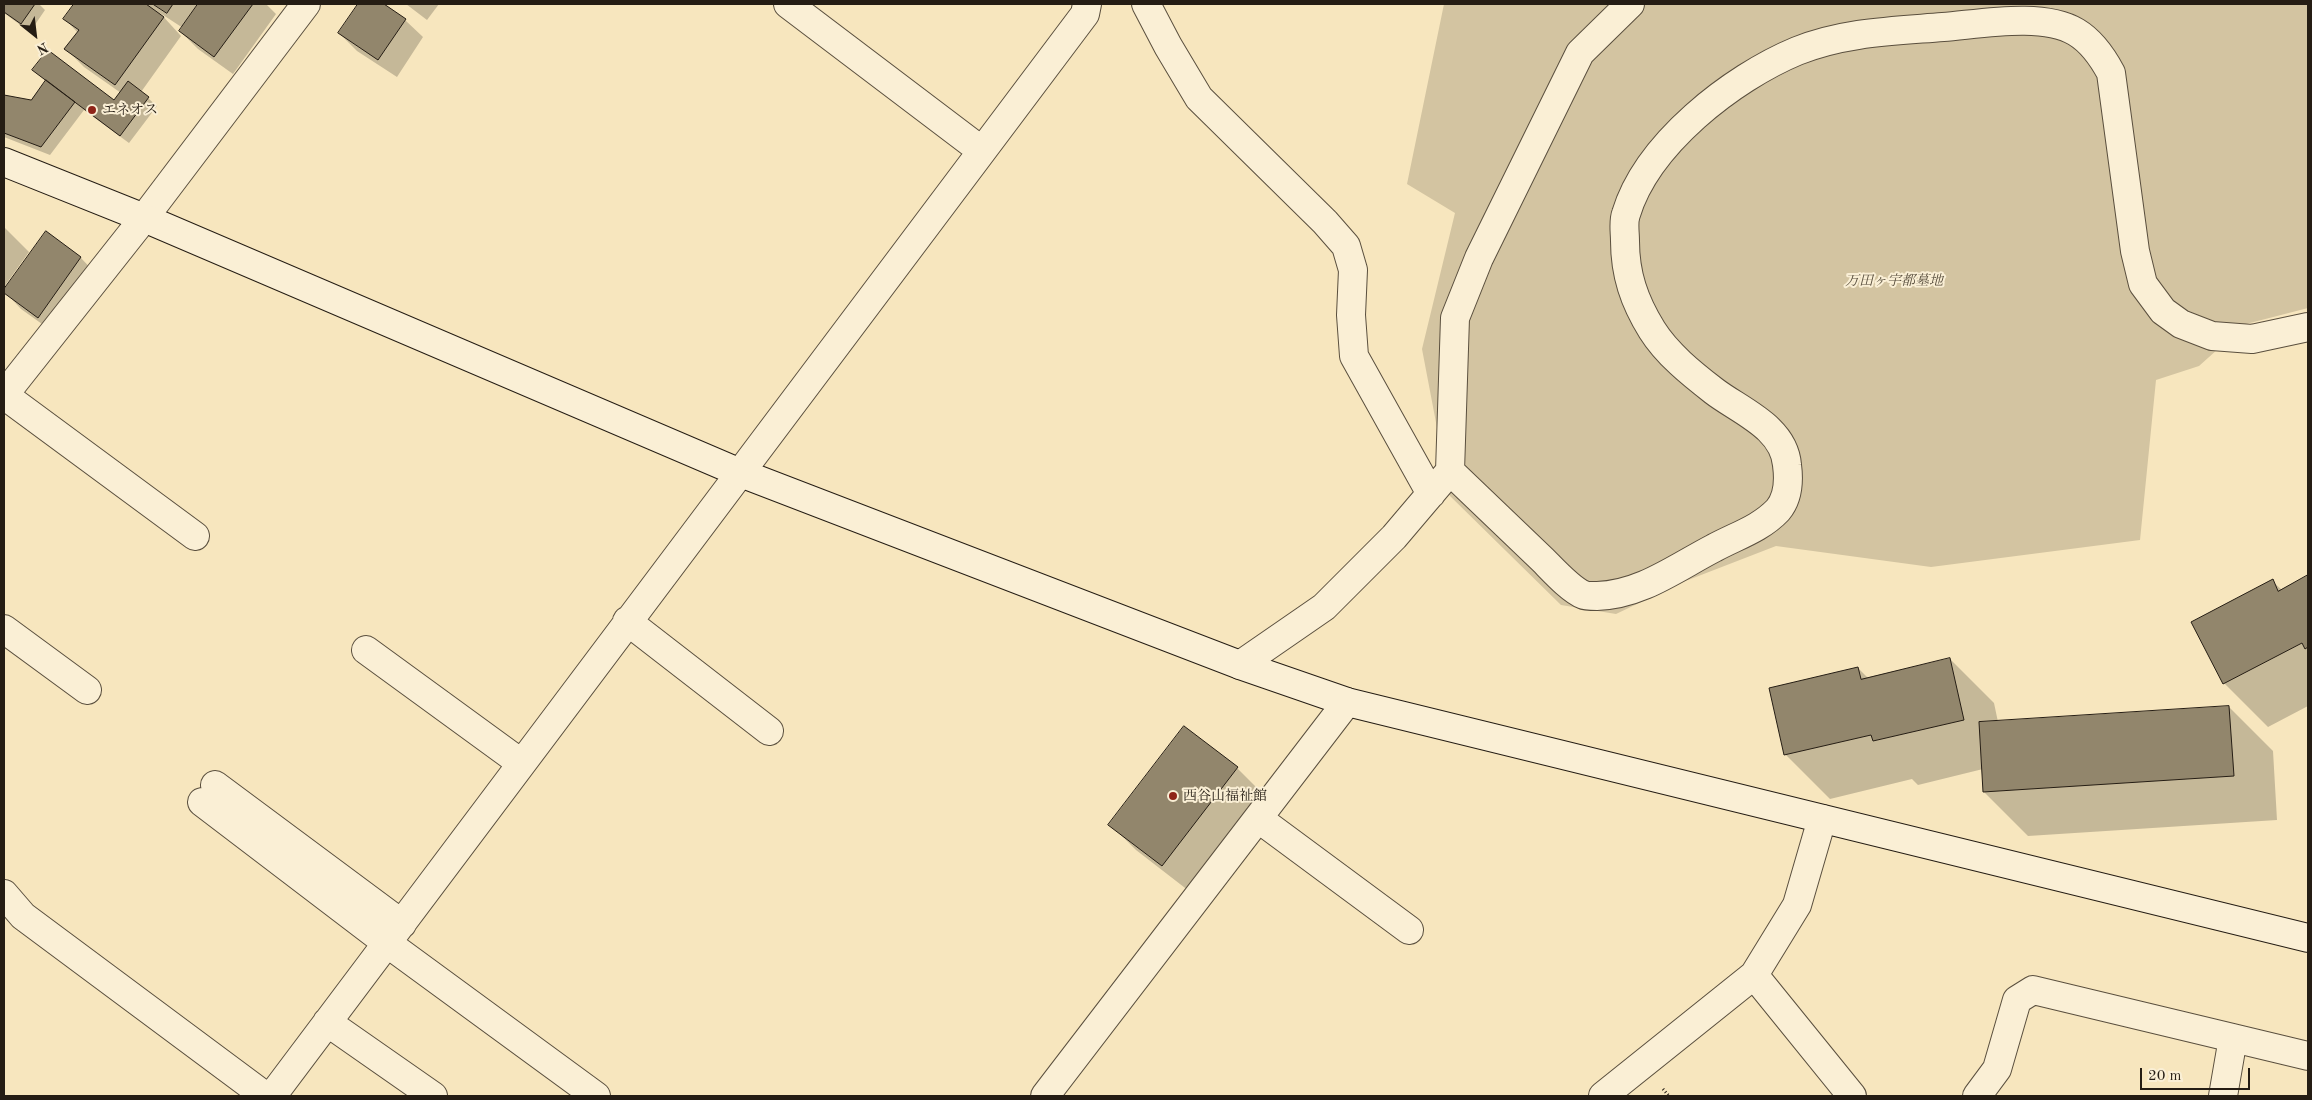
<!DOCTYPE html>
<html>
<head>
<meta charset="utf-8">
<style>
  body { margin:0 }
  #map { position:relative; width:2312px; height:1100px; overflow:hidden; background:#f7e6be; font-family:"Old Standard TT",serif }
  canvas { display:block }
  .frame { position:absolute; inset:0; border:5px solid #251d14; pointer-events:none }
  .north { position:absolute; left:10px; top:10px; width:50px; height:50px; -webkit-text-stroke:4px #faefd5; paint-order:stroke; rotate:151deg; font-size:14px; font-weight:700; line-height:20px; text-align:center; color:#251d14 }
  .north::after { content:''; display:block; margin:auto; width:18px; height:22px; background:#251d14; clip-path:polygon(50% 0,100% 100%,50% 72%,0 100%) }
  .scale { position:absolute; left:2140px; top:1068px; width:110px; height:22px; box-sizing:border-box; border:2px solid #251d14; border-top:0; padding-left:6px; font-size:15px; line-height:18px; white-space:nowrap; color:#251d14; -webkit-text-stroke:4px #faefd5; paint-order:stroke }
</style>
</head>
<body>
<div id="map">
<canvas width="2312" height="1100"></canvas>
<div class="frame"></div>
<div class="north">N</div>
<div class="scale">20 m</div>
</div>
<script>
const c = document.querySelector('canvas').getContext('2d');
c.lineJoin = 'round';
function fillPath(path, color) { c.fillStyle = color; c.fill(path, 'evenodd'); }
function trace(path, color, width, dash) { c.strokeStyle = color; c.lineWidth = width; c.lineCap = dash ? 'butt' : 'round'; c.setLineDash(dash || []); c.stroke(path); }
function write(font, color, halo, rows, align = 'center') {
  c.font = font + ' "Old Standard TT","Noto Serif JP",serif'; c.lineWidth = 4; c.setLineDash([]); c.textBaseline = 'middle'; c.strokeStyle = halo; c.fillStyle = color; for (const [text, x, y, turn = 0] of rows) {
    c.save(); c.translate(x, y); c.rotate((+turn || 0) * Math.PI / 180); c.textAlign = isNaN(turn) ? turn : align; if (halo) c.strokeText(text, 0, 0); c.fillText(text, 0, 0); c.restore();
  }
}
const green = new Path2D(`
  M1444 4H2308V308L2246 324 2199 366 2156 380 2140 540 1931 567 1776 546 1683 582 1616 614 1561 605 1450 496 1422 349 1455 213 1407 184Z`);
const shadow = new Path2D(`
  M4 4H39L45 10 30 32 4 13Z
  M76 4H266L276 14 233 74 198 49 180 31 183 28 160 13 181 36 141 92 157 106 129 143 84 110 50 155 4 137V97L32 101 47 82 34 70 114 102 121 93 84 67 66 49 78 33 65 19Z
  M359 4H382L405 20 423 37 397 77 357 51 339 33Z
  M406 4H439L427 20Z
  M4 227 29 252 4 287Z
  M46 233 81 258 98 276 56 334 21 309 4 291Z
  M2308 577V706L2268 727 2224 683 2272 581 2282 590Z
  M1950 659 1994 703 1998 722 2229 707 2273 751 2277 820 2028 836 1984 792 1983 769 1918 785 1912 779 1830 799 1786 755 1771 689 1858 668 1868 678Z
  M1184 728 1237 768 1263 794 1189 891 1136 850 1110 824Z`);
const building = new Path2D(`
  M4 4H35L21 24 4 12Z
  M74 4H146L164 17 115 85 64 49 79 30 63 19Z
  M153 4H173L167 13Z
  M198 4H253L214 57 179 31Z
  M358 4H384L406 19 378 60 338 33Z
  M48 50 114 100 128 81 149 97 120 136 32 70Z
  M46 80 75 102 41 147 4 133V95L31 100Z
  M46 231 81 257 38 318 4 293V289Z
  M2308 575V647L2305 649 2302 643 2223 684 2191 622 2273 579 2278 591Z
  M1950 658 1964 720 1873 741 1871 735 1784 755 1769 688 1858 667 1861 679Z
  M2229 706 2234 776 1983 792 1979 722Z
  M1184 726 1238 767 1162 866 1108 825Z`);
const path = new Path2D(`
  M1663 1089 1669 1096`);
const street = new Path2D(`
  M788 4 982 151
  M1146 4 1168 46 1199 98 1325 222 1346 246 1353 270 1351 315 1354 356 1431 494
  M4 395 144 218 306 4
  M4 395 195 536
  M1450 471C1481 501 1512 530 1543 560 1553 570 1571 590 1584 595 1586 596 1594 596 1597 596 1641 595 1677 567 1714 548 1736 536 1760 529 1778 510 1788 498 1789 480 1787 465 1784 427 1740 411 1714 391 1692 374 1667 354 1652 330 1634 301 1625 274 1625 241 1625 232 1623 222 1626 214 1647 144 1732 78 1797 51 1844 32 1894 31 1943 27 1981 24 2043 12 2076 32 2091 41 2103 58 2111 73L2135 251 2143 284 2163 311 2181 324 2212 336 2252 339 2308 327
  M627 621 769 731
  M4 629 87 690
  M366 650 521 763
  M1240 665 1324 607 1394 537 1450 471 1455 318 1479 258 1580 53 1630 4
  M215 785 402 924
  M202 802 387 943 596 1096
  M1259 819 1409 930
  M4 894 23 916 265 1096
  M1754 975 1852 1096
  M327 1022 433 1096
  M272 1096 1085 14 1087 4
  M1045 1096 1347 702
  M1603 1096 1754 975 1797 905 1822 819
  M1977 1096 1997 1069 2017 1000 2033 990 2308 1056
  M2223 1096 2233 1038`);
const secondary = new Path2D(`
  M4 162 144 218 738 472 1240 665 1347 702 2308 938`);
const markers = [
  [92,110,5,"#8f2418"],
  [1173,796,5,"#8f2418"]
];
const poiNames = [
  ["エネオス",102,110],
  ["西谷山福祉館",1183,796]
];
const parkNames = [
  ["万田ヶ宇都墓地",1894,281]
];
fillPath(green, '#d3c4a1');
fillPath(shadow, '#0003');
fillPath(building, '#92866c');
trace(building, '#251d14', 1);
trace(street, '#5a4f3e', 30);
trace(secondary, '#251d14', 30);
trace(path, '#251d14', 3, [1, 2.5]);
trace(street, '#faefd5', 28);
trace(secondary, '#faefd5', 28);
for (const [x, y, r, color] of markers) { const dot = new Path2D(); dot.arc(x, y, r, 0, 2 * Math.PI); c.fillStyle = color; c.fill(dot); trace(dot, '#faefd5', 2); }
write('14px', '#251d14', '#faefd5', poiNames, 'left');
write('italic 14px', '#594f3e', '#faefd5', parkNames);
</script>
</body>
</html>
